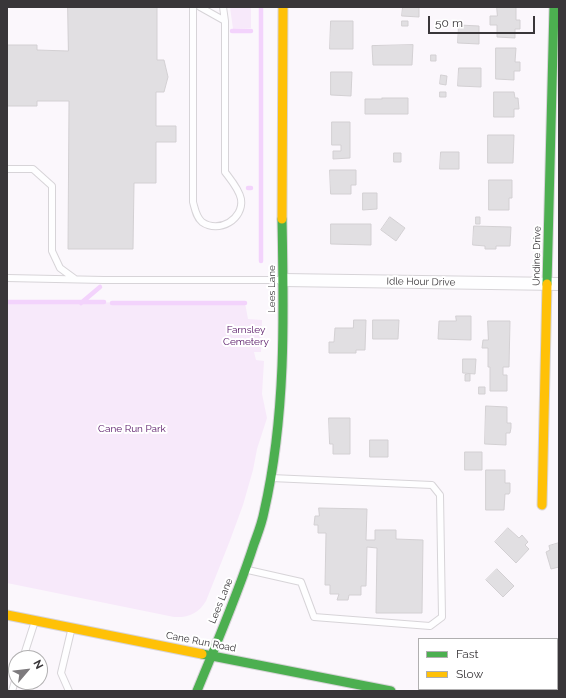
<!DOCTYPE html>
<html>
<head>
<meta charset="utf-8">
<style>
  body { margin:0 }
  #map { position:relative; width:566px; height:698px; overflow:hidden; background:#fbf7fc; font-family:Raleway,sans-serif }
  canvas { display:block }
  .frame { position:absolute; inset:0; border:8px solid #393639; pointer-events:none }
  .legend { position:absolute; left:418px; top:638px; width:140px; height:52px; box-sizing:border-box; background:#fff; border:1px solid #b0afb0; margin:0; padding:5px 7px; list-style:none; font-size:12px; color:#393639 }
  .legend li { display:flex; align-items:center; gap:8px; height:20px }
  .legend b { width:20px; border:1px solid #b0afb0 }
  .north { position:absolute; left:8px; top:650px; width:40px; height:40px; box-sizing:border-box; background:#fff; border:1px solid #b0afb0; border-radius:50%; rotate:62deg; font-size:11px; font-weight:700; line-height:16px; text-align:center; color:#393639 }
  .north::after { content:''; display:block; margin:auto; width:14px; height:18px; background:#7d7a7d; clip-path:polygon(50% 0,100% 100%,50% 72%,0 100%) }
  .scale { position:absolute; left:428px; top:16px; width:107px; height:18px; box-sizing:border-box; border:2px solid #393639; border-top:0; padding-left:5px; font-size:12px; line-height:14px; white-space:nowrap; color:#393639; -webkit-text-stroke:3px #fff; paint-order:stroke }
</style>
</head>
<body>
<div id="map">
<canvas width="566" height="698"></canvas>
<div class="frame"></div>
<ul class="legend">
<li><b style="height:5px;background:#4caf50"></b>Fast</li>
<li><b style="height:5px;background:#ffc107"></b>Slow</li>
</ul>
<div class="north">N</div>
<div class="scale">50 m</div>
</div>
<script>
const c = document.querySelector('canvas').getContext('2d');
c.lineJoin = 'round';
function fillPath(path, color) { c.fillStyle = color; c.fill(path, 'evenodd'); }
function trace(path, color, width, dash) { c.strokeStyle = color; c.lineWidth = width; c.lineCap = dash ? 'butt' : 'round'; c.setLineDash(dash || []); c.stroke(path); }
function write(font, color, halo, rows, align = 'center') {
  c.font = font + ' Raleway,sans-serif'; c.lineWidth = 4; c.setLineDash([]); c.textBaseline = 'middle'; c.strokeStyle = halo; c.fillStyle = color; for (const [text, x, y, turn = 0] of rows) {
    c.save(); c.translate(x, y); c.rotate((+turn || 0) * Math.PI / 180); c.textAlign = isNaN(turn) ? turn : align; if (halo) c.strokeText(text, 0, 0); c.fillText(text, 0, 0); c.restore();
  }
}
const green = new Path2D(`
  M230 7H251V28L233 29Z
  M7 302 245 303 248 319 262 320 261 352H254L256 360 264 361 262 394 267 418 257 449 253 470 243 505 229 543 206 601C199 613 188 618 174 617L7 583Z`);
const stream = new Path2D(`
  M232 31H251
  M248 188H251
  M261 261V7
  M7 302H104
  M81 303 100 287
  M112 303H245`);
const building = new Path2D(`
  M68 7H157V60H164L168 77 164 92H156V126H176V142H156V183H134L133 249H68L69 101H37V106H7V45H37V50L68 51Z
  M403 7H419V17L402 16Z
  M497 7H516V20H520V29H515V38L497 37V25H490V16H497Z
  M331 21H353V49H330Z
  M402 21H408V26H402Z
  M459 25 479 26V44L458 43Z
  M413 45 412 65H373L372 46Z
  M496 48H516L515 62H520V71H514V80L496 79Z
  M431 55H436V61H431Z
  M459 68H481V87L458 86Z
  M331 72H352L351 96 331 95Z
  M441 75 447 76 446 85 440 84Z
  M440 92H446V97H440Z
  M494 92H514L515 98H518L519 109H514V117H494Z
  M382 98H408V114H365V99H382Z
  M332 122H350V158L333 159V151H341V145H332Z
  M488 135H514L513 163H488Z
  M441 152H459V169H440Z
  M394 153H401V162H394Z
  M330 170H356V185H351V194H331Z
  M489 180H512V198H509V210H489Z
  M363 193H377V209L363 210Z
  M390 217 405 228 396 241 381 230Z
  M476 217H480V224H476Z
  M331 224H371V245L331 244Z
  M474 226 511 227 510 246H496V249H485V246L473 245Z
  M456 316H471V340L438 339 439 321H456Z
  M354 320H366L365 350H356V353H329V342H334L335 328H353Z
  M373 320H399L398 339H373Z
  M488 321H510L509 367H503V375H507V391H490V367H488V348H482L483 340H488Z
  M463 359H476L475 374 463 373Z
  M470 374V381H465V375Z
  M479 387H485V394H479Z
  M486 406 507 407V423H511V428L510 433H506V445L485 444Z
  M329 418H350V454H333V444H330Z
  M370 440H388V457H370Z
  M465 452H482V470H465Z
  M486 470H505V483H510V492L509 494H505L504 510H486Z
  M319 508 367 509 366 540H375V530H396V539L423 540 422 613H376L377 548 367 547 366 586H361V595H349L348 600H337L339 594H330V585H325L326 533H318V525H314L315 516H319Z
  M508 528 519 538 522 535 528 542 525 545 529 549 516 563 495 542Z
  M559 543V567L551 569 546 552 550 550 549 546Z
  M497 569 514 586 503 597 486 580Z`);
const lane = new Path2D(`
  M193 7V202C195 209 196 217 202 222 219 234 244 219 241 199 239 189 231 180 225 172V21L200 7
  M223 7 225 21
  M7 169H33L52 186V251L60 268 75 279
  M7 278 104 280H283
  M248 570 301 582 314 617 430 626 442 617 440 495 432 485 271 478
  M23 658 34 624
  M12 691 16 678
  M69 691 61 673 71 631`);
const street = new Path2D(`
  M283 280 559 284`);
const fast = new Path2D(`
  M547 284 554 7
  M202 654 391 691
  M197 691C217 642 238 594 254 544 258 533 262 523 264 512 286 416 284 317 282 219`);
const slow = new Path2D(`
  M282 219 283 7
  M542 505 547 284
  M7 615 202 654`);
const streetNames = [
  ["Undine Drive",537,256,-89],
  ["Idle Hour Drive",421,282,1],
  ["Lees Lane",272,289,-90],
  ["Lees Lane",221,601,-68],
  ["Cane Run Road",201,642,11]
];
const parkNames = [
  ["Farnsley",246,330],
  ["Cemetery",246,342],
  ["Cane Run Park",132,429]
];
fillPath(green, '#f7e9fa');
trace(stream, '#f3d3fc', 4.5);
fillPath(building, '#e1dfe2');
trace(building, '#d3d0d3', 1);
trace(lane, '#d7d4d8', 8);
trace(street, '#d7d4d8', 14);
trace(fast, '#d7d4d8', 11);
trace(slow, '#d7d4d8', 11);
trace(lane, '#fefeff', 6);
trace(street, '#fefeff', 12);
trace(fast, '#4caf50', 9);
trace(slow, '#ffc107', 9);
write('10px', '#393639', '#fff', streetNames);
write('10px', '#541264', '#fff', parkNames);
</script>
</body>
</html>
